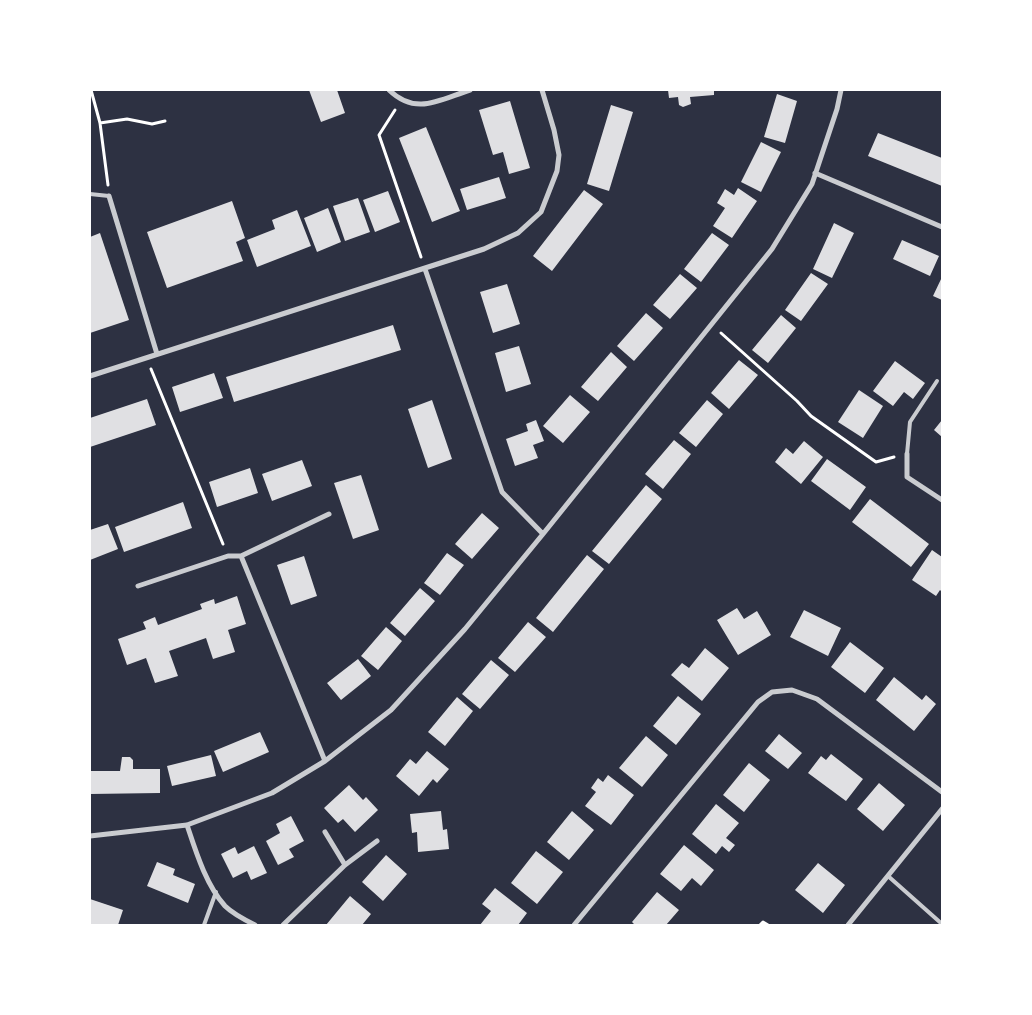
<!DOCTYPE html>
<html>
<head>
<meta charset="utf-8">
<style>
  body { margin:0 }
  #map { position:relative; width:1032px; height:1015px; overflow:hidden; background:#2d3142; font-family:Barlow,sans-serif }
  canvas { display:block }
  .frame { position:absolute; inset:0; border:91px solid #fff; pointer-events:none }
</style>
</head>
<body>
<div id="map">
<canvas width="1032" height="1015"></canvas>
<div class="frame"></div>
</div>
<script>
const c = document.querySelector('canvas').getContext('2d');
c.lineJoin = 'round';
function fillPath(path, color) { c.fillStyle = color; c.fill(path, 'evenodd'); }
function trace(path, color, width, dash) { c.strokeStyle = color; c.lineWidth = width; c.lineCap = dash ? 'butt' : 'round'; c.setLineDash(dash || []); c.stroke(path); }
const building = new Path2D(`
  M309 90H337L345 113 321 122Z
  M668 90H714V95L690 97 691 104 683 107 679 105 678 97 669 98Z
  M777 94 797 101 785 143 764 137Z
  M510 101 530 168 509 174 503 152 493 155 479 110Z
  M611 105 633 112 609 191 587 184Z
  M426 127 460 211 432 222 399 138Z
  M878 133 942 158V186L868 156Z
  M761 142 781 152 761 192 741 182Z
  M499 177 506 198 467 210 460 189Z
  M738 188 757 201 732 238 713 226 725 208 717 203 725 189 734 195Z
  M584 190 603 204 552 271 533 256Z
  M388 191 400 222 375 232 363 200Z
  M358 198 370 232 345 241 333 206Z
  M232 201 245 238 236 242 243 261 167 288 147 232Z
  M328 208 341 242 317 252 304 218Z
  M297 210 311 246 257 267 247 240 275 229 272 220Z
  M834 223 854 233 832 278 813 269Z
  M100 233 129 320 90 333V237Z
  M712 233 729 245 701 282 684 269Z
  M902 240 939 256 930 276 893 259Z
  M811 273 828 284 801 321 785 310Z
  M680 274 697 288 670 319 653 305Z
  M942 277V300L933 296Z
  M507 284 520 324 493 333 480 292Z
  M646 313 663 328 634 361 617 346Z
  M781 315 796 328 768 363 752 350Z
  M393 325 401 350 234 402 226 377Z
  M519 346 531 384 506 392 495 353Z
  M611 352 627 367 598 401 581 387Z
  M739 360 758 375 729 409 711 393Z
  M895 361 925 383 913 399 904 392 893 406 873 391Z
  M214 373 223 398 180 412 172 387Z
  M859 390 883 406 863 438 838 422Z
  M570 395 590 412 563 443 543 426Z
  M147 399 156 425 90 447V418Z
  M432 400 452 459 428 468 408 409Z
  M707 400 723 414 696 447 679 433Z
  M536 420 544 441 533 445 538 458 515 466 506 439 528 431 526 424Z
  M942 420V437L934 430Z
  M674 440 691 454 663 489 645 474Z
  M804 441 823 457 801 484 775 462 786 448 793 454Z
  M827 459 866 487 850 510 811 481Z
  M302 460 312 486 272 501 262 474Z
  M250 468 258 493 217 507 209 482Z
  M361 475 379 530 353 539 334 483Z
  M646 485 662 499 609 564 592 551Z
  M870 499 929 544 911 567 852 522Z
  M183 502 192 528 124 552 115 527Z
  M482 513 499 528 472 559 455 544Z
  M108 524 118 549 90 560V530Z
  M932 550 942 557V592L940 590 936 596 912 580Z
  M447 553 464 565 440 595 424 583Z
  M587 555 604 569 553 632 536 618Z
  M304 556 317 596 291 605 277 565Z
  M420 588 435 601 405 636 390 623Z
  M237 596 246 624 228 630 235 652 213 659 206 638 169 651 178 676 155 683 146 658 127 665 118 639 146 629 143 622 155 617 158 625 202 609 200 604 214 599 215 604Z
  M737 608 744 619 757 611 771 635 738 655 717 620Z
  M804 610 841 628 828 656 790 637Z
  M528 622 546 637 515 672 498 658Z
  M386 627 402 641 378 670 361 656Z
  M850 642 884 668 865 693 831 667Z
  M705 648 729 668 702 701 671 675 682 663 689 668Z
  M358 659 371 676 341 700 327 683Z
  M491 660 509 675 480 709 462 694Z
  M894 677 922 700 926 695 936 704 914 731 876 700Z
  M678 696 701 714 676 745 653 726Z
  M457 697 473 711 445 746 428 732Z
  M260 732 269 752 223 772 214 751Z
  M779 734 802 753 788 769 765 751Z
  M646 736 668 755 642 787 619 768Z
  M427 751 449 769 437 783 433 779 419 796 396 776 410 759 416 764Z
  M831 754 863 779 846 801 808 773 821 756 826 760Z
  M211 755 216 776 172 786 167 766Z
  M122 757H130L133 760V769H160V793L90 794V771H120Z
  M749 763 770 780 744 812 723 795Z
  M608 775 634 795 611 825 585 806 596 792 591 788 598 778 603 782Z
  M879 783 905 805 883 831 857 809Z
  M349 785 363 800 366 797 378 810 355 832 343 819 338 823 324 808Z
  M716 804 739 823 726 838 735 845 729 852 722 846 716 854 692 834Z
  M441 811 443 830 447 829 449 849 418 852 417 832 412 833 410 814Z
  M572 811 594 830 569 860 547 842Z
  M291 816 304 841 289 849 294 857 278 865 266 841 280 833 276 824Z
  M684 845 714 870 701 886 692 878 681 891 660 874Z
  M254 846 267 873 251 880 247 871 233 878 221 854 235 847 238 854Z
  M536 851 563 872 537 904 511 883Z
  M386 855 407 874 383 901 362 882Z
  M157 862 175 869 173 875 195 884 188 903 147 886Z
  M818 863 845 885 823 913 795 890Z
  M495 888 527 913 518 925H480L491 911 482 904Z
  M657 892 679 910 666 925H635L632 922Z
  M350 896 371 914 362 925H326Z
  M90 899 123 910 118 925 90 924Z`);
const path = new Path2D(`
  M91 90 100 123 108 185
  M395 110 379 135 421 257
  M100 123 127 119 152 124 165 121
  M721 333 797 401 811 416 876 462 894 457
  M151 369 223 544
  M760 925 763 922 768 925`);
const service = new Path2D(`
  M90 194 109 196
  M907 454 910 422 937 381
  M888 876 942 924
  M204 925 216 892`);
const minor = new Path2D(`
  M389 90C416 116 439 100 470 90
  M815 173 942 227
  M109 196 157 354
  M425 269 502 492 543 534
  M90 376 484 249 518 233 541 212 557 171 559 155 554 130 542 90
  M907 454V477L942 500
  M138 586 228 556H241
  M325 761 241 556 329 514
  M187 825C196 852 206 885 225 906 233 914 245 920 255 925
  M325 832 345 865
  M90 836 187 825 272 793 325 761 391 710 465 629 543 534 772 249 812 184 837 109 841 90
  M283 925 345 865 377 841
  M574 925 758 702 772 692 792 690 817 699 942 792
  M848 925 942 809`);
fillPath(building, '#e0e0e3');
trace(path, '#fff', 3);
trace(service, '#caccd0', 4);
trace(minor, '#caccd0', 5);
</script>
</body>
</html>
